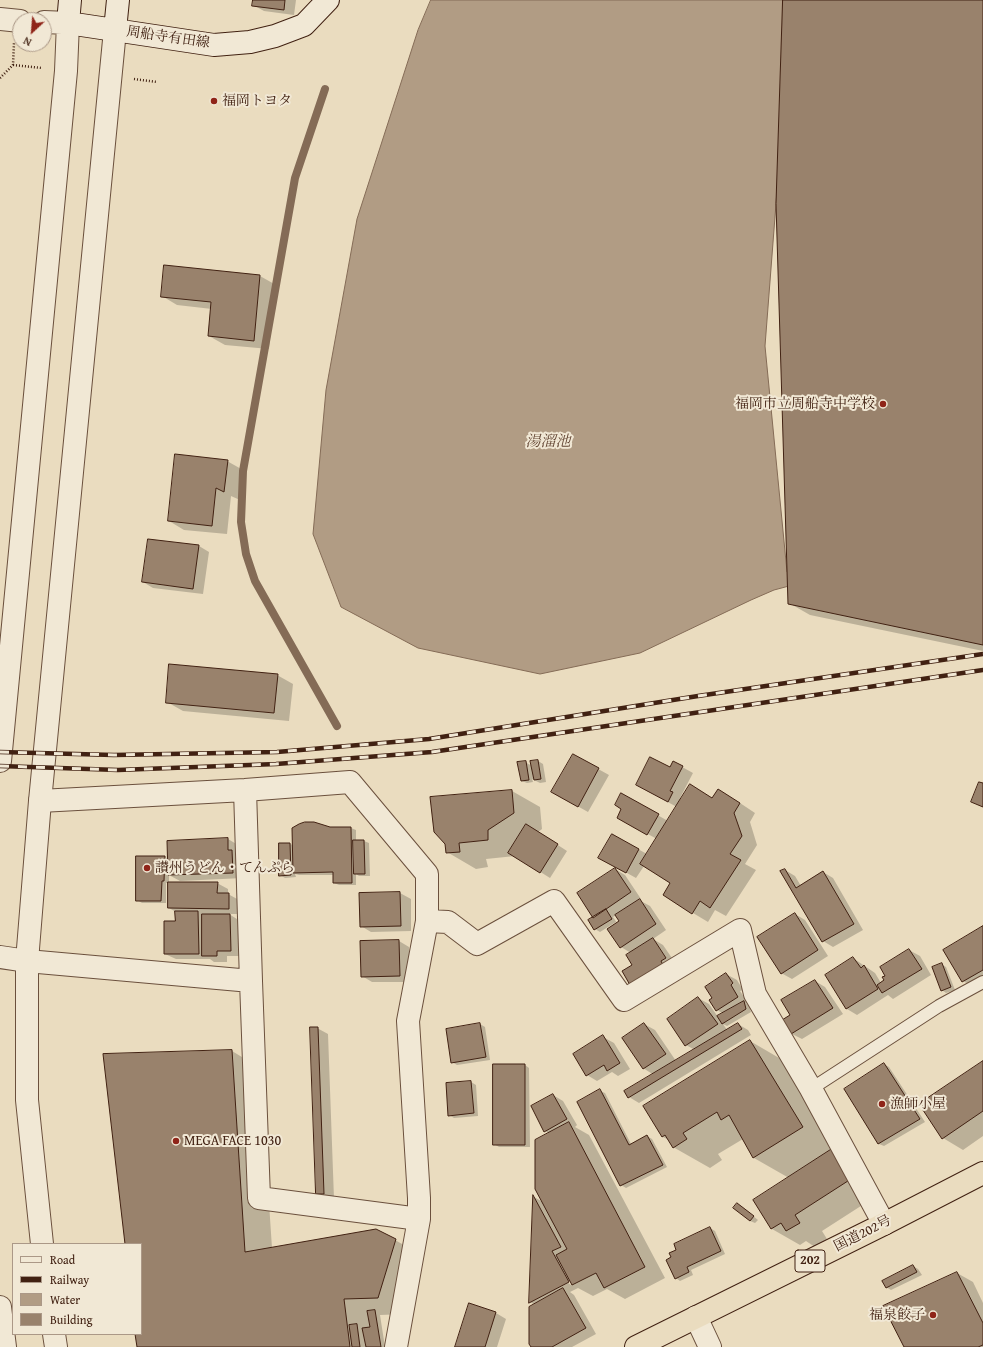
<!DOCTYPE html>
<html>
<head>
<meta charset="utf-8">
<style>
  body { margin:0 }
  #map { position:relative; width:983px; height:1347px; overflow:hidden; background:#eadcbf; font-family:"Gentium Book Plus",serif }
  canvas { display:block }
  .legend { position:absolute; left:12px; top:1243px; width:130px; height:92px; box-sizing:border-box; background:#f1e8d5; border:1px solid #ab9887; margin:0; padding:5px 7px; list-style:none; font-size:12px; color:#412112 }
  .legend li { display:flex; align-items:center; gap:8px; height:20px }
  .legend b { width:20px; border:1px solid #ab9887 }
  .north { position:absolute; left:12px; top:12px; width:40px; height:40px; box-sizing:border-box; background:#f1e8d5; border:1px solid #ab9887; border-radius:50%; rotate:206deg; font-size:11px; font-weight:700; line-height:16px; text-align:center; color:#412112 }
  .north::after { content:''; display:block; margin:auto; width:14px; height:18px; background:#8f2418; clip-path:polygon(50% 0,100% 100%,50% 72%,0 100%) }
</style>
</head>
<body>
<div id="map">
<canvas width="983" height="1347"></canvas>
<ul class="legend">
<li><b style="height:5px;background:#f1e8d5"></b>Road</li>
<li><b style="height:5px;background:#412112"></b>Railway</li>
<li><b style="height:11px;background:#b19c84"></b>Water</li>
<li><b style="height:11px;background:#99826c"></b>Building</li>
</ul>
<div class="north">N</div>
</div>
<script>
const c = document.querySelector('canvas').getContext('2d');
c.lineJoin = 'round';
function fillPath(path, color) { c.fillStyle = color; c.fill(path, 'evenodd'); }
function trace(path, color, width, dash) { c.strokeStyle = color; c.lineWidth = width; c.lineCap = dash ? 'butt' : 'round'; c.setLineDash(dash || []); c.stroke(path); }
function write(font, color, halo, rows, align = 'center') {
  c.font = font + ' "Gentium Book Plus","Noto Serif JP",serif'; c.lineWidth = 4; c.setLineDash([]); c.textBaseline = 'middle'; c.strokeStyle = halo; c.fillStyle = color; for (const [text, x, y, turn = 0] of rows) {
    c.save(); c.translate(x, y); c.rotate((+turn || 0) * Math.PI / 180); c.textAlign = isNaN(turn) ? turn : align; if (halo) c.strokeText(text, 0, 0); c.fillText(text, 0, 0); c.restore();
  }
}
const water = new Path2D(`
  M431 0H783L780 152 765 346 787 572 804 582 774 590 751 600 640 653 540 674 418 648 341 607 313 534 326 390 357 219 418 30Z`);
const shadow = new Path2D(`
  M254 0H296L294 15 264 11 253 5Z
  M784 0H983V651L810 615 789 603Z
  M165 266 260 276 276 285 269 349 225 345 209 336 212 309 177 305 162 296Z
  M227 461 243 470 240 500 231 496 227 534 184 530 169 521Z
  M199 546 209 552 203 594 153 588 143 582Z
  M277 675 293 684 289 721 183 711 167 702Z
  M573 755 609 775 588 812 563 798Z
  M538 761 543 764 546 782 540 783 532 779 533 782 527 783 522 781 525 762 532 766Z
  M673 762 693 773 680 798 682 799H734L755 813 750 822 757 845 745 864 756 870 726 916 715 910 708 922 693 913 671 883 644 866 636 878 600 858 612 835 647 854 657 839 618 818 622 809V795L668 821 677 807 647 791 670 768Z
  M512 791 540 807 542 829 538 832 567 851 550 878 515 856 486 859 488 867 476 869 447 852 446 843 431 798Z
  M330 828H351L356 830V841H364L369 843 370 876H359L356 874V885H339L334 883V875H299L295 874 296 877 285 878 280 875V844H290L293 845Z
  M228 839 238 845 243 878 180 881 169 875V883H217L228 889V894L239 900V914H229L240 921 241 956H227V962H214L210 959H176L165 954 176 922V912L169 908V883H166V903H142L137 900 164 857 169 859Z
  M615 869 625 875 641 899 639 900 650 906 666 930 653 939 663 945 676 964 633 965 631 953 621 947 616 922 600 932 595 929 594 918ZM616 915 620 922 617 923 613 917Z
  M785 870 795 876 801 886 823 872 833 878 863 930 833 947 823 941Z
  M400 893 411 899V931L371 932 361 926 360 894Z
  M795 914 805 920 828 956 792 979 781 973Z
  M983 928V981L974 987 963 981Z
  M399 941 409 947 410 982H372L362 976Z
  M909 950 920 956 931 975 893 999 888 995 857 1015 847 1009 826 975 853 958 875 973 881 983Z
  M941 964 946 967 955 990 946 993 942 990Z
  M726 974 737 980 743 990 740 991 748 1003H746L749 1005 751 1012 727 1026 723 1024 727 1030 738 1024 748 1030 751 1035 639 1103 629 1097 654 1075 643 1068 644 1024 655 1030 676 1061 695 1050 686 1045 698 998 709 1004 718 1017 724 1014 717 1010 714 998Z
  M815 981 825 987 843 1014 802 1039 792 1034 784 1020 792 1015Z
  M480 1024 485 1027 490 1060 457 1065 452 1062Z
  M317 1028 328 1034 334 1199 328 1200 317 1194Z
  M603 1037 614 1043 630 1069 618 1076 612 1072 597 1081 587 1075Z
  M750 1041 786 1062 878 1195 822 1231 827 1239 815 1247 806 1241 800 1245 772 1229 754 1200 789 1178 754 1158 743 1139 718 1154 722 1160 710 1168 673 1147 669 1140 663 1137 644 1106Z
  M232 1051 260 1068 272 1248 395 1240 423 1256 406 1314 380 1315 385 1347H138L136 1334H141V1244H126L104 1055Z
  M983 1063V1136L963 1150 943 1138Z
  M884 1064 889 1067 925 1122 884 1146 879 1144 846 1089Z
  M525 1065 529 1068 530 1147H499L494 1144Z
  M471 1082 476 1085 478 1116 454 1118 449 1115Z
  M600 1091 605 1093 631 1144 647 1136 652 1139 667 1167 626 1188 621 1185Z
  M553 1095 563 1101 577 1125 575 1127 589 1135 665 1278 625 1299 607 1289 593 1296 578 1288 570 1292 574 1295 596 1334 572 1347H532L535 1305 530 1302 534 1197 543 1202 550 1134 545 1131ZM565 1279 571 1282V1285L564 1280Z
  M738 1204 758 1220 755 1223 750 1221Z
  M710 1228 715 1231 725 1254 691 1270 693 1275 680 1281 676 1278 673 1258 678 1251Z
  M913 1266 918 1269 922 1275 891 1290 886 1287Z
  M957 1273 973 1282 983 1303V1347H905Z
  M469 1304 496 1313 506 1319 497 1347H456Z`);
const stream = new Path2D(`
  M325 89 295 178 243 471 241 522 246 554 255 581 337 726`);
const building = new Path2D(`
  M253 0H285L284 10 252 6Z
  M783 0H983V645L788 604 776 204Z
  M164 265 260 275 254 341 208 336 211 302 161 297Z
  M175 454 228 460 224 492 216 488 212 526 168 521Z
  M148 539 199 545 193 589 142 582Z
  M169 664 278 674 274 713 166 703Z
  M573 754 599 768 578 807 551 792Z
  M650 757 670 767 673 761 683 766 670 791 673 792 668 802 636 785Z
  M538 760 541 779 534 780 530 761Z
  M526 761 529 780 521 781 517 762Z
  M979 782 983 783V807L971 802Z
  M690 784 712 798 718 789 740 803 734 813 742 836 730 854 741 860 710 908 700 901 692 914 663 895 670 883 640 864Z
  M512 790 514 813 488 830V840L459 843 460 852 446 853 445 844 434 832 430 797Z
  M621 793 659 814 647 835 617 818 621 809 615 805Z
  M305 822H314L330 827H351L352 883H333V872L293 873 292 828 299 824Z
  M526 824 558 844 540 873 508 853Z
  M612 834 639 849 626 873 598 858Z
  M228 838V850H232L233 873 168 875 167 841Z
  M353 840H364L365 874H354Z
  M279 843H290L291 875 279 876Z
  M136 856H165L164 881H162L161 901H136Z
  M615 868 631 892 593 918 577 893Z
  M785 869 796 888 823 871 854 924 822 942 780 871Z
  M168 882H218L217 893H229V909L168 908Z
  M400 892 401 926 360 927 359 893Z
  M640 899 656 924 620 948 607 929 619 921 615 915Z
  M606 909 612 919 594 930 588 920Z
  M175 911H198L199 954H164V921H175Z
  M795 913 818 950 781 974 757 937Z
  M202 914H230L231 951H217V956H202Z
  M983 926V970L962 982 943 950Z
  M653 938 666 958 661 961 663 965 630 985 622 971 632 965 626 955Z
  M399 940 400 976 361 977 360 941Z
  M909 949 922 969 882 993 877 985 884 980 882 977 885 976 880 967Z
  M853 957 861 968 864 965 878 989 846 1009 825 975Z
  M942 963 951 987 941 991 932 967Z
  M726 973 733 983 731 985 738 997 716 1011 709 1000 712 998 705 987Z
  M815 980 833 1008 791 1034 782 1020 790 1015 781 1000Z
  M698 997 718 1024 685 1046 667 1019Z
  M744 1001 746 1009 722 1024 717 1016Z
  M480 1023 486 1057 451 1063 446 1029Z
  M644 1023 666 1054 643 1069 622 1038Z
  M738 1023 742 1029 628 1098 624 1091Z
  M310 1027H318L324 1194H316Z
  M603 1035 620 1063 607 1071 604 1065 586 1076 573 1054Z
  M750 1040 803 1127 753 1158 729 1115 721 1120 717 1112 683 1133 687 1139 673 1148 665 1135 662 1137 643 1106Z
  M232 1050 245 1252 376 1229 396 1239 378 1298 344 1299 350 1347H137L135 1334H141V1244H125L103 1054Z
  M983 1061V1111L942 1139 919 1104Z
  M884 1063 920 1119 878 1144 844 1089Z
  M493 1064H525V1145H493Z
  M471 1081 474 1113 448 1116 446 1083Z
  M600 1089 629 1145 647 1135 663 1165 620 1186 577 1102Z
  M553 1094 567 1119 544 1132 531 1106Z
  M569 1122 645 1267 604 1288 596 1273 572 1285 556 1255 567 1249 535 1189V1140Z
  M832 1149 851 1179 795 1215 800 1223 786 1231 781 1223 771 1229 753 1200Z
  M533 1195 561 1247 552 1251 569 1282 529 1303Z
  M737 1203 754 1216 750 1221 733 1208Z
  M710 1227 721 1251 687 1267 689 1272 675 1279 666 1260 671 1257 669 1253 676 1250 674 1244Z
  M913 1265 917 1272 886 1288 882 1281Z
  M957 1272 983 1323V1345L978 1347H904L883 1306Z
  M563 1288 586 1328 552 1347H531L529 1344V1307Z
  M469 1303 496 1312 485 1347H455Z
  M375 1310 381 1347H366L362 1328 370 1327 367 1311Z
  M357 1324 360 1347H352L349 1325Z`);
const path = new Path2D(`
  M13 65 42 68
  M0 78 13 65 14 43
  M134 79 157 82`);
const service = new Path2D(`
  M811 1089 939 1006 983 982`);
const minor = new Path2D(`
  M245 790 251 981
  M40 801 245 790 350 782 427 874V921L408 1021 419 1198V1219
  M427 921 448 922 477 944 554 901 624 1000 740 930 755 994 811 1089 884 1224
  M0 957 27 961 251 981 259 1198 419 1219 396 1347
  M696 1317 710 1347`);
const tertiary = new Path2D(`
  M0 19 20 21
  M0 761 66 71 68 23 44 22
  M42 1244 27 1100V961L40 801 115 30
  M0 1307 5 1347
  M54 1334 56 1347`);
const secondary = new Path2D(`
  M70 0 68 23 214 45 250 42 275 36 304 25 328 0
  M115 30 118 0`);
const trunk = new Path2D(`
  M636 1347 884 1224 983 1173`);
const rail = new Path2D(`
  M0 752 114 755 277 752 429 739 698 696 983 654
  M0 766 118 770 276 764 432 752 983 670`);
const markers = [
  [214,101,4,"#8f2418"],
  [883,404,4,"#8f2418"],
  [147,868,4,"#8f2418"],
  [882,1104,4,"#8f2418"],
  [176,1141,4,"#8f2418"],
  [933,1315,4,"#8f2418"]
];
const shields = [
  [810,1261,30]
];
const shieldNames = [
  ["202",810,1261]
];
const streetNames = [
  ["周船寺有田線",168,38,8],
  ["国道202号",863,1234,-27]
];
const poiNames = [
  ["福岡トヨタ",222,101],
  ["福岡市立周船寺中学校",875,404,"right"],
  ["讃州うどん・てんぷら",155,868],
  ["漁師小屋",890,1104],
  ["MEGA FACE 1030",184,1141],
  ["福泉餃子",925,1315,"right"]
];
const waterNames = [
  ["湯溜池",548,442]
];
fillPath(water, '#b19c84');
trace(water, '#846b56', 1);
fillPath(shadow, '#0003');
trace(stream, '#846b56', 8);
fillPath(building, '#99826c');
trace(building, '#412112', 1);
trace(service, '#6b503d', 14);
trace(minor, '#6b503d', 24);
trace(tertiary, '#6b503d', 24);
trace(secondary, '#412112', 24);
trace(trunk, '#412112', 24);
trace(path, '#412112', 2.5, [1, 2]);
trace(service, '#f1e8d5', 12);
trace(minor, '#f1e8d5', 22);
trace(tertiary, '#f1e8d5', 22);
trace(secondary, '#f1e8d5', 22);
trace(trunk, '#eadcbf', 22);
trace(rail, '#412112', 4.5);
trace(rail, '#f1e8d5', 3, [9]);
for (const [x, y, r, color] of markers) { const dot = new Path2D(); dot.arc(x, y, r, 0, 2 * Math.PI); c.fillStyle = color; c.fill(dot); trace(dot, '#f1e8d5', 1.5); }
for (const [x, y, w] of shields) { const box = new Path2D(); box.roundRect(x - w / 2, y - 11, w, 22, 3); c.fillStyle = '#f1e8d5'; c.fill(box); trace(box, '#412112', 1); }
write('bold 13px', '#412112', null, shieldNames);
write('14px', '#412112', '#f1e8d5', streetNames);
write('14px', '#412112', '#f1e8d5', poiNames, 'left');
write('italic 15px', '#634634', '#f1e8d5', waterNames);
</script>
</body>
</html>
